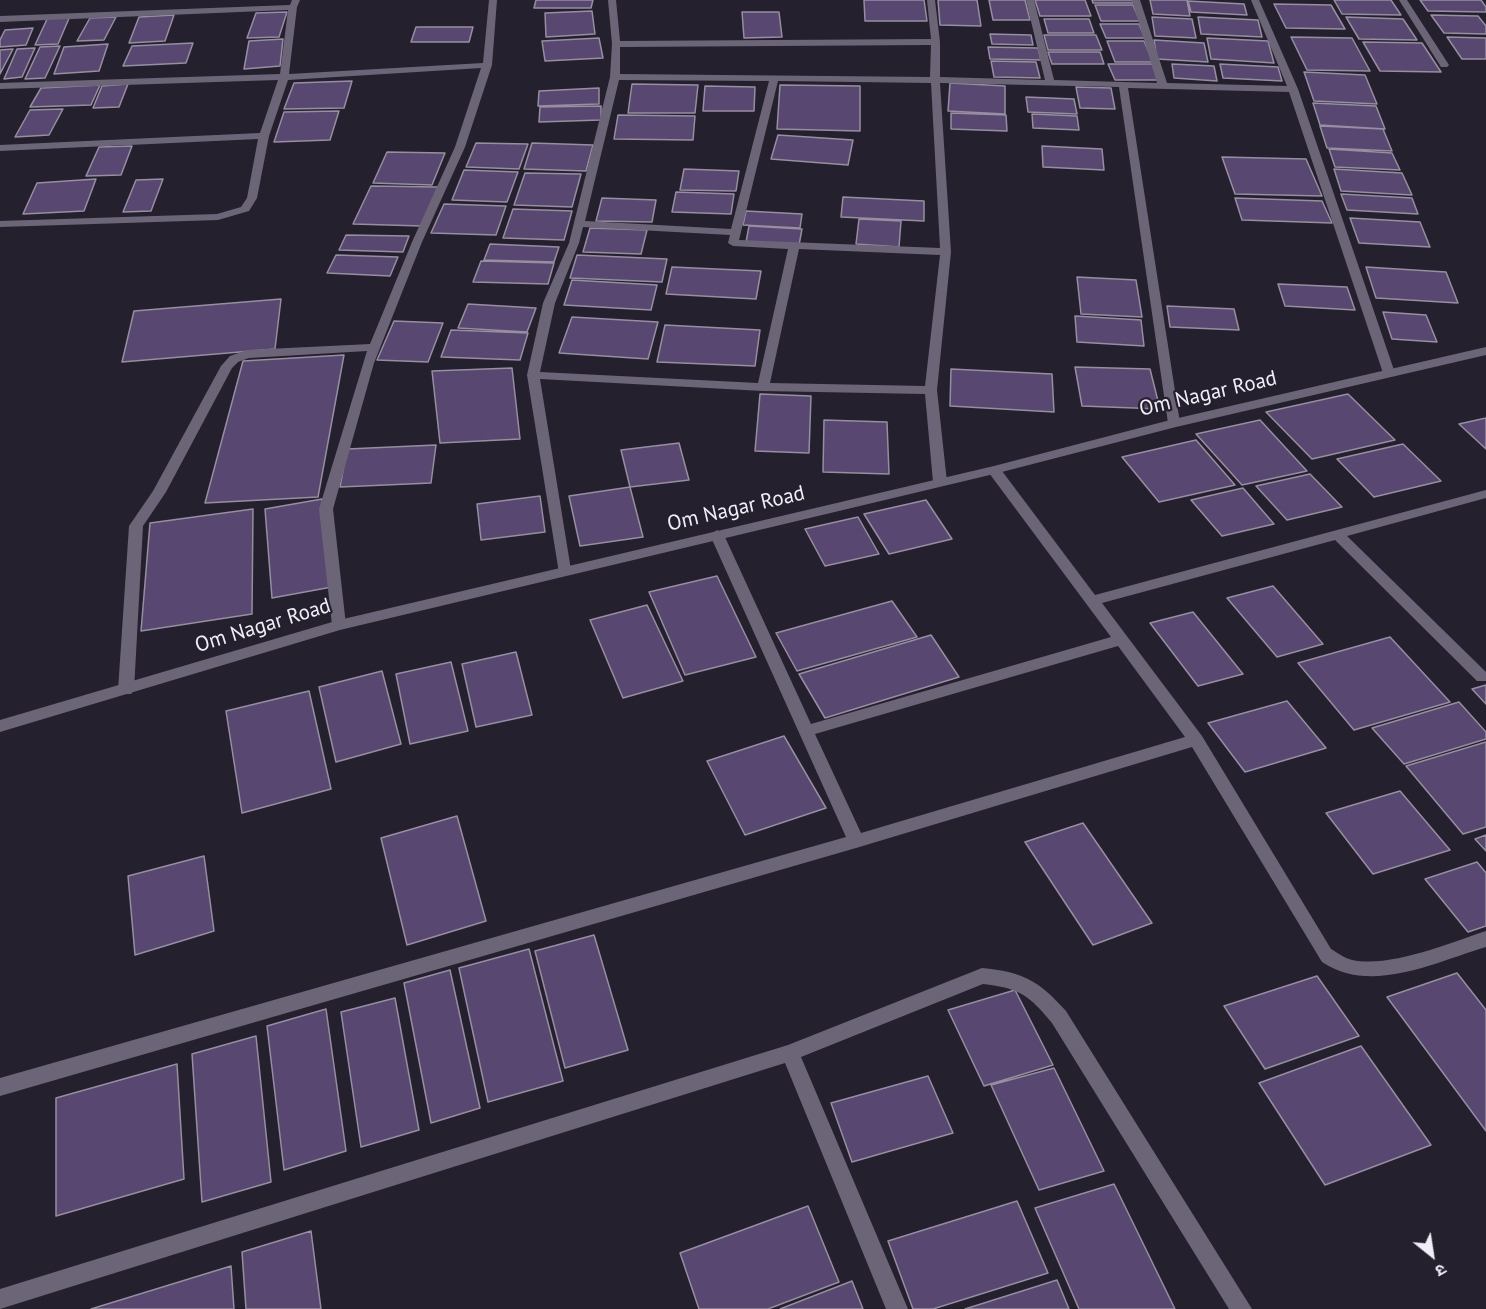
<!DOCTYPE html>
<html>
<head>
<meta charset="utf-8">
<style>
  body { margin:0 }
  #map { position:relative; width:1486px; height:1309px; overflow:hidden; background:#25202d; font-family:"PT Sans","Noto Sans Devanagari",sans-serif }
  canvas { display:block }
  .north { position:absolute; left:1402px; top:1225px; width:60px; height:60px; -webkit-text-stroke:4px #25202d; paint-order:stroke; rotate:150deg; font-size:16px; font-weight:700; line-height:24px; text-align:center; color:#f1eef7 }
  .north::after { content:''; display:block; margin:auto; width:21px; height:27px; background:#f1eef7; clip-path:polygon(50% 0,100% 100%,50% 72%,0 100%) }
</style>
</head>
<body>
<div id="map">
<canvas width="1486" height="1309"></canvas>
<div class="north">उ</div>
</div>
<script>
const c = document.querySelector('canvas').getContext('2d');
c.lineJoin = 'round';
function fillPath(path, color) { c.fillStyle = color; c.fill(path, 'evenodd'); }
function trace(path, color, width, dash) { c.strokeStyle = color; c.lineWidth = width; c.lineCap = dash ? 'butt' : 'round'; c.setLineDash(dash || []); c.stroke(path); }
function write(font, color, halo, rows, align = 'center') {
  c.font = font + ' "PT Sans",sans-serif'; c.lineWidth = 4.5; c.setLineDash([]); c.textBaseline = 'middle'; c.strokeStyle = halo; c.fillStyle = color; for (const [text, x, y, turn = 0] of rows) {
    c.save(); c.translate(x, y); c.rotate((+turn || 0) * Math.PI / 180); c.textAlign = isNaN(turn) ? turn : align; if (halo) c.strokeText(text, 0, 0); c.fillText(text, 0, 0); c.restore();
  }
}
const building = new Path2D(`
  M536 0H593L591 8H534Z
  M864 0H924L927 21H865Z
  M938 0H977L981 26 940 25Z
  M989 0H1025L1030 20H993Z
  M1035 0H1085L1091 16H1040Z
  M1092 0H1133L1134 3H1093Z
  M1150 0H1187L1190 16 1153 14Z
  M1334 0H1391L1401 15 1342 14Z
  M1420 0H1481L1486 7V12L1428 11Z
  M1188 1 1244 4 1247 15 1191 12Z
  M1274 4 1331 5 1345 29 1286 28Z
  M1095 5H1133L1140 21H1101Z
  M592 11 595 34 546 37 545 13Z
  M287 12 279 37 247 38 256 13Z
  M742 12H779L782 37 744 38Z
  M174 15 165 41 129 43 139 17Z
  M1431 15 1478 16 1486 26V34L1444 33Z
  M70 16 58 44 35 45 48 17Z
  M116 17 104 40 77 41 90 18Z
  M1152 17 1192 19 1196 38 1155 36Z
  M1198 17 1258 20 1262 37 1201 34Z
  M1346 17 1403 19 1417 40 1359 39Z
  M1044 19H1089L1094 33H1048Z
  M1100 24H1139L1145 38H1106Z
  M416 27H473L469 42H411Z
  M33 28 26 45 0 47V40L5 30Z
  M990 34 1031 35 1033 45 992 44Z
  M1044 35H1096L1102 50H1048Z
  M1291 37 1352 38 1370 71 1307 70Z
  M1447 37 1486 38V59H1462Z
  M599 38 603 58 545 61 542 41Z
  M1207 38 1268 41 1274 63 1211 59Z
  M283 39 280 66 244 69 249 41Z
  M1154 40 1204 43 1208 62 1157 59Z
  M1107 41H1144L1153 62H1115Z
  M1363 42 1422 43 1441 72 1380 71Z
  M193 43 186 63 123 66 132 46Z
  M108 44 99 71 54 74 64 47Z
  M60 46 45 78 25 79 40 47Z
  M988 47 1038 48 1041 60 990 59Z
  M35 48 22 77 4 79 17 49Z
  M13 49 0 74V50Z
  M1048 52H1100L1104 64H1052Z
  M991 61 1036 62 1040 78 994 77Z
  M1108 64H1152L1159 80H1115Z
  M1172 64 1214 66 1217 81 1174 78Z
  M1220 64 1278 67 1282 81 1223 78Z
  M1304 72 1365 75 1377 104 1314 101Z
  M352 81 344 108 284 109 294 83Z
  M950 83 1005 86V114L948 111Z
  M128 84 119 107 93 108 102 86Z
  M632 84 698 85 695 113H628Z
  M100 85 91 105 30 107 41 88Z
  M780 85 860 86V131L777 129Z
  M705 86 755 87 754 111H703Z
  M1076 87 1111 88 1115 109 1080 108Z
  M599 88V104L538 106 539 91Z
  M1026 97 1074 99 1077 114 1028 112Z
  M1313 103 1376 106 1385 129 1320 125Z
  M601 106V120L539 122 540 107Z
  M63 109 49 135 15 137 30 110Z
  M339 111 330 140 274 142 284 112Z
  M951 113 1006 115 1007 131 951 129Z
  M1032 114 1077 116 1079 130 1033 128Z
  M618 115 695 116 693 140 614 139Z
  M1320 126 1383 129 1392 151 1327 148Z
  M778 135 853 140 848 165 771 159Z
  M476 143 528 144 519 169 466 167Z
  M532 143 593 145 586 171 524 169Z
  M132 146 121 175 86 176 99 147Z
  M1042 146 1102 149 1104 170 1043 167Z
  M1329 149 1392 153 1400 170 1335 167Z
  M387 152 445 153 432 185 373 183Z
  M1222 157 1306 159 1322 196 1235 194Z
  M684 169 739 171 736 191 680 190Z
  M1334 169 1402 173 1412 195 1341 191Z
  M464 170 518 172 507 202 452 200Z
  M525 173 581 174 572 207 514 205Z
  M96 179 84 211 23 214 37 183Z
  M163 179 151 211 123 212 136 180Z
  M371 186 438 187 422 226 353 224Z
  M676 192 734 194 731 214 672 212Z
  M1341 194 1412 198 1418 214 1347 210Z
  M843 197 924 201V221L841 217Z
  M602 198 656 200 652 222 596 221Z
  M1235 198 1322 201 1332 223 1242 220Z
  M444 204 506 206 496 235 431 233Z
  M513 209 572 211 564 240 503 238Z
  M746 211 802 214 800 228 743 225Z
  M1350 218 1420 222 1430 247 1359 243Z
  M859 219 901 221 899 247 856 244Z
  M749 226 802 229 799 245 746 242Z
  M590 228 647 230 641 254 583 252Z
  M346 235 409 236 403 252 339 250Z
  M490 244 559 247 554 262 484 260Z
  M336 255 398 257 390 276 327 273Z
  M577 255 667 259 662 282 570 278Z
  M481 261 554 263 548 284 473 282Z
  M672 267 761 271 756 299 666 294Z
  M1366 267 1446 272 1458 303 1376 298Z
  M1077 277 1136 280 1142 317 1081 314Z
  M572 280 657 285 651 310 564 305Z
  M1278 284 1347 287 1355 310 1285 306Z
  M281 299 275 349 122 362 134 311Z
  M468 304 536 308 527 332 458 328Z
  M1167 306 1234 309 1239 330 1170 327Z
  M1383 312 1426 315 1437 342 1392 339Z
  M1075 316 1141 320 1144 346 1077 342Z
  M572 317 658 322 648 359 559 353Z
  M394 321 443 323 428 362 377 360Z
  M665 325 760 330 755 366 657 362Z
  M451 330 528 333 520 360 441 357Z
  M344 355 318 497 205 503 243 361Z
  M1075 367 1150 369 1160 409 1082 406Z
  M512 368 520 439 440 443 432 371Z
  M951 369 1052 374 1054 412 950 406Z
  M760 394 811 396 809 453 755 451Z
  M1348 394 1395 440 1312 459 1266 412Z
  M1486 418V449L1459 424Z
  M824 420 887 422 889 474 823 472Z
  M1260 420 1307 471 1242 485 1196 434Z
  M1196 440 1235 485 1159 502 1122 457Z
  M679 443 689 480 630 487 621 450Z
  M1403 444 1441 481 1374 497 1337 459Z
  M436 445 431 483 340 487 347 449Z
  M1310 474 1342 507 1287 520 1256 486Z
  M630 487 643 537 580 546 569 496Z
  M1243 488 1274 524 1222 536 1191 500Z
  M540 496 545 532 481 540 477 504Z
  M322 499 332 587 272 598 265 509Z
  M926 500 952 539 889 554 864 514Z
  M253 509 252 614 141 631 150 523Z
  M858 517 879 554 825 566 805 529Z
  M717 576 756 657 685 675 649 592Z
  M1273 586 1323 644 1277 657 1227 598Z
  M892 601 917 637 797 671 776 633Z
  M647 605 683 681 623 698 590 620Z
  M1193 612 1243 674 1198 686 1150 623Z
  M931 635 959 677 825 718 799 674Z
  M1390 637 1450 702 1354 730 1298 663Z
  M516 652 532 715 476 727 462 664Z
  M451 662 468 731 410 744 396 674Z
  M382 671 401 744 336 762 319 687Z
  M1486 685V704L1472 689Z
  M309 691 331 789 242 813 226 711Z
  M1287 701 1326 748 1245 772 1208 723Z
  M1459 702 1486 732V739L1404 764 1372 728Z
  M784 736 826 808 745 835 707 761Z
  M1486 742V827L1463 834 1406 766Z
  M1400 791 1450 850 1373 874 1326 813Z
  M457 816 486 921 407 945 381 838Z
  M1083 823 1152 923 1093 945 1025 842Z
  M1486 835V851L1475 839Z
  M204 856 214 931 135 955 128 876Z
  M1477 862 1486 873V926L1468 932 1425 879Z
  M594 935 628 1050 565 1068 535 951Z
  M529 949 563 1081 488 1102 459 968Z
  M450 970 480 1108 431 1123 404 983Z
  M1457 973 1486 1010V1131L1387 997Z
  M1317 976 1359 1036 1265 1069 1224 1006Z
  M1015 990 1053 1065 984 1086 948 1010Z
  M395 998 419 1130 361 1147 341 1012Z
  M326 1009 346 1151 284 1170 267 1026Z
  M256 1036 271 1182 202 1202 192 1054Z
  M1361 1046 1431 1145 1325 1185 1259 1083Z
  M177 1064 184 1179 56 1216V1098Z
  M1054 1068 1104 1171 1039 1190 991 1085Z
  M928 1076 953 1133 852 1162 831 1103Z
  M1114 1184 1175 1309H1079L1035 1208Z
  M1017 1201 1048 1273 933 1309H913L888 1241Z
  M808 1206 839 1282 768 1309H699L680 1253Z
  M311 1231 321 1309H246L242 1252Z
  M231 1266 234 1309H91Z
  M1057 1280 1069 1309H965Z
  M852 1281 863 1309H780Z`);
const minor = new Path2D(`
  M292 0H300L297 7 289 74 483 63 489 0H497L492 65 465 147 422 242 374 363 333 509 346 625 339 630 332 625 319 509 367 351 249 358 238 362 232 368 166 492 143 526 134 690 131 694H121L118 690 129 526 153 491 221 366 230 356 247 350 370 344 412 242 455 147 481 68 288 80 269 136 257 198 249 211 218 220 0 227V221L217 214 241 207 247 198 258 139 0 151V145L260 133 278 80 0 89V83L280 74 288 10 0 22V16L290 5Z
  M608 0H616L620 41 931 39 927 0H935L940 42V77L1045 80 1026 0H1034L1054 80 1157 83 1132 0H1140L1167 83 1287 86 1251 0H1259L1298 89 1395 373 1389 377 1383 373 1289 92 1128 88 1180 423 1174 427 1168 423 1119 87 940 83 951 252 937 390 947 482 945 485H935L933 482 925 394 763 391 540 379 571 570 569 573H559L527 375 543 303 569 243 610 77 612 44ZM931 45 930 77 620 74V47ZM619 80 769 81 731 229 585 221ZM778 81 931 83 940 248 739 240ZM583 227 730 235 728 243 733 246 788 249 758 383 540 372 555 303 579 243ZM799 249 940 255 925 386 770 383Z
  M1399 0H1407L1449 65 1447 67H1441Z
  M994 466 999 467 1095 595 1486 490V498L1347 536 1486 672V681H1477L1335 540 1102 603 1202 736 1331 949C1338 953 1344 958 1352 960 1391 968 1449 943 1486 931V947C1435 962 1371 995 1322 962L1192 747 856 848 0 1096V1078L846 837 710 535 717 530 724 535 811 724 1111 637 989 473 987 470ZM1118 646 1185 737 861 833 815 734Z
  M982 968C1023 972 1038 980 1066 1011L1252 1309H1229L1052 1023C1029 995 1019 988 983 984L801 1057 908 1309H886L785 1063 0 1309V1289L788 1045Z`);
const tertiary = new Path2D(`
  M1486 347V355L1176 427 994 474 340 630 0 732V720L339 620 994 466 1174 419Z`);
const streetNames = [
  ["Om Nagar Road",1208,394,-13],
  ["Om Nagar Road",736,509,-13],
  ["Om Nagar Road",263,626,-17]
];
fillPath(building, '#584771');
trace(building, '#958f9f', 1.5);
fillPath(minor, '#6c6578');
fillPath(tertiary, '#6c6578');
write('21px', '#f1eef7', '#25202d', streetNames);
</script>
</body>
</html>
